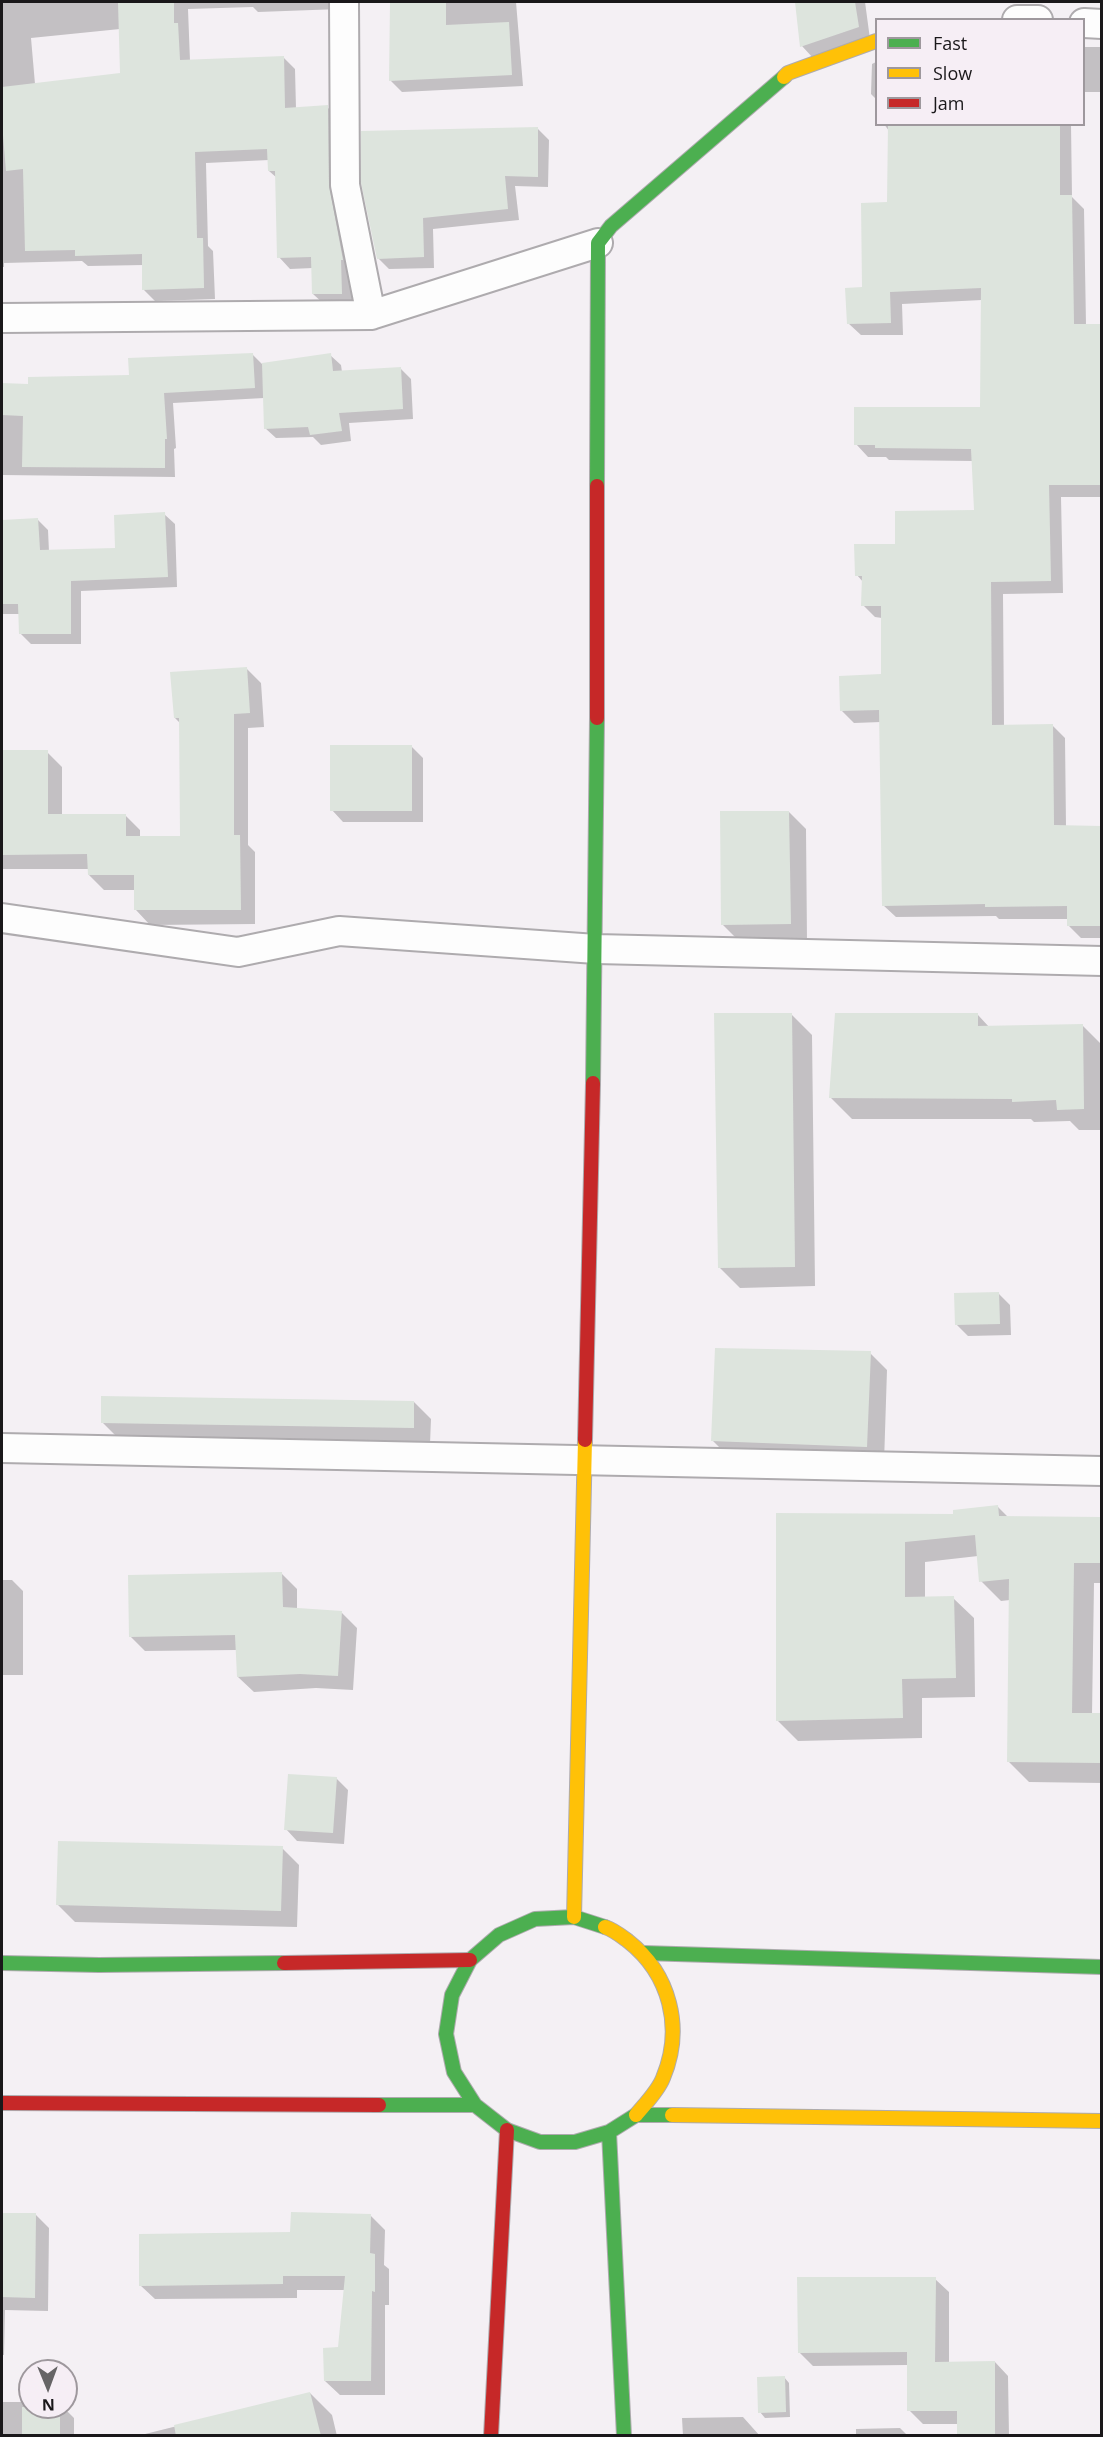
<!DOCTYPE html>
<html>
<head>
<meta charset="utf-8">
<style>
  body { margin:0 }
  #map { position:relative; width:1103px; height:2437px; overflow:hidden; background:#f4f0f4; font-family:"Open Sans",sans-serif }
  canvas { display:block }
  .frame { position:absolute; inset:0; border:3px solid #1a181a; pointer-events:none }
  .legend { position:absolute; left:875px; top:18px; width:210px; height:108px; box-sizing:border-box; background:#f6eef5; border:2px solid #9e989d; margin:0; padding:8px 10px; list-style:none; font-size:18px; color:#1a181a }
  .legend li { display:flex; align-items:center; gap:12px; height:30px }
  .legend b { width:30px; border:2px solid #9e989d }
  .north { position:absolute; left:18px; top:2359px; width:60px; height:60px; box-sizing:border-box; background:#f6eef5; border:2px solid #9e989d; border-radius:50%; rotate:179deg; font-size:16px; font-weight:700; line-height:24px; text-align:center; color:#1a181a }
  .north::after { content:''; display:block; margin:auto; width:21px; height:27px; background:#666466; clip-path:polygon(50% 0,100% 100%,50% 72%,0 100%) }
</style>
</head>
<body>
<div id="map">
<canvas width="1103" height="2437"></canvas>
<div class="frame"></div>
<ul class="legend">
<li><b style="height:8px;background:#4caf50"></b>Fast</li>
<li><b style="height:8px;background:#ffc107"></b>Slow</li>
<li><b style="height:8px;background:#c62828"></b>Jam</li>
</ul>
<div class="north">N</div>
</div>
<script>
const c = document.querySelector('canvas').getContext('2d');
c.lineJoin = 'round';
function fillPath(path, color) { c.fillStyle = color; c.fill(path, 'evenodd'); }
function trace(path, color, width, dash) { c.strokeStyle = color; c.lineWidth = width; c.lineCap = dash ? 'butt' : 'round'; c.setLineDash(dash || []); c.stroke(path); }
const shadow = new Path2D(`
  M2 2H345L340 9 258 12 253 7 188 9 190 61 284 58 295 69 296 109 327 107 339 118 352 271 353 305H325L313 294V268L290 269 279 257 277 178 269 171V160L206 163 208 246 213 251 215 299 155 301 144 290V265L88 266 82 261 4 263V267H2ZM120 29 122 74 35 84 31 38Z
  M391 2H516L523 86 402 92 391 81Z
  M796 2H865L870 39 813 58 802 46Z
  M1084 47H1102V92H1084Z
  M876 62V99L871 94 872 64Z
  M884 124H1071L1072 197 1084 209 1086 325 1102 326V497H1061L1063 593 1003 594 1004 726 1052 725 1065 738 1066 827H1102V938H1081L1069 926V919H999L996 916 896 917 883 905 881 722 854 723 842 711 883 675 882 618 875 617 863 605V582L857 575 896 546 975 512 973 461 889 460 886 457H868L856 444 981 408 982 300 902 304 903 335H861L848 323 864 288 888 204 889 131Z
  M538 129 549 140 548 187 515 186 519 220 433 229 434 268 389 269 378 258 363 183Z
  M252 354 262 364 330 355 341 365 342 372 401 369 411 379 413 419 349 423 351 441 321 445 313 437 276 438 265 428 264 398 173 403 176 448 174 449 175 477 2 475V385H30L130 377Z
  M164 514 175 524 177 587 81 591V644H31L20 633V614H2V521L38 520 48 530 49 552 117 549Z
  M246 668 261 683 264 727 248 728V845L255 852V924L150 925 136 910V890H104L89 875V869H2V752H47L62 767V816L125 815 140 830V837H182L180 723 175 718Z
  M411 746 423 758V822H343L332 810Z
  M789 812 806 829 807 941 740 942 723 925Z
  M791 1014 812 1035 815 1286 740 1288 719 1267Z
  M978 1015 990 1028 1082 1025 1102 1045V1130H1079L1070 1121 1034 1122 1031 1119H852L831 1098Z
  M999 1294 1010 1305 1011 1335 968 1336 956 1324Z
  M870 1353 887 1370 884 1463 730 1458 713 1441Z
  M414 1402 431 1419 430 1444 119 1439 102 1422Z
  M998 1507 1009 1518 1102 1519V1583H1094L1092 1715H1102V1783L1029 1782 1009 1762 1010 1600 1001 1601 981 1581 978 1556 925 1562V1598H953L974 1618 975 1697 922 1698V1738L798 1741 778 1721 777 1514 955 1515Z
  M281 1573 297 1589V1609L342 1613 357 1628 353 1690 316 1688 254 1692 238 1677 237 1650 145 1651 130 1636Z
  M2 1580H12L23 1591V1675H2Z
  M336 1778 348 1790 344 1844 297 1841 286 1829Z
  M282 1848 299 1865 297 1927 75 1922 58 1905Z
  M2 2214 36 2215 49 2228 48 2311 5 2310 4 2355H2Z
  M370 2215 385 2230 384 2265 389 2269V2305H385V2395H340L325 2381 340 2348 345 2290H297V2298L155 2299 140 2285 292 2234Z
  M935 2279 949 2292V2363L995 2362 1008 2376 1009 2436H959L958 2424H923L909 2410 908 2365 813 2366 799 2352Z
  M784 2377 789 2383 790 2417 765 2418 760 2412Z
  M310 2393 332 2415 337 2436H137Z
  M2 2402H30V2407H63L74 2418V2436H2Z
  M743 2417 760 2436H683L682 2418Z
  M900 2428 908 2436H856V2429Z`);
const building = new Path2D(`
  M118 2H174V23H178L180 60 284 56 285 108 328 105 329 185 343 260H341L342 294H312L311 257 277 258 275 171H268L267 149 195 152 197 238H203L204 288 142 290V254L75 256V250L25 251 23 169 6 171 2 123V87L120 73Z
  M390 2H446V25L509 22 512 75 389 81Z
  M795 2H855L859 27 800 47Z
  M888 124H1060V195H1072L1074 324H1101V485H1049L1051 581 991 582 992 725 1053 724 1054 825 1101 826V926H1067V906L985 907V904L882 906 879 710 840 711 839 676 881 674V606H861L862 576H855L854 544H895V511L974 510 971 449 875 448V445H854V407H980L981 288 890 292 891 323 847 324 845 288 862 287 861 203 887 202Z
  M538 127V177L505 176 508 209 423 218 424 257 377 259 361 183V131Z
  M253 353 255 388 164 393 167 439H165V468L22 467 23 416 2 415V383L28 384V377L129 375 128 358Z
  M331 353 333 371 401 367 403 409 339 413 342 431 310 435 308 427 264 429 262 363Z
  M165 512 168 577 71 581V634H19L18 604H2V520L38 518 40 550 115 548 114 515Z
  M247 667 250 713 234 714V835H240L241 910H134V875H88L87 854 2 855V750H48V814H126V836H180L179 718H174L170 672Z
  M330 745H412V811H330Z
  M720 811H789L791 924 721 925Z
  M714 1013H792L795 1267 718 1268Z
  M835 1013H978V1026L1083 1024 1084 1109 1057 1110 1056 1100 1012 1102V1099L829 1098Z
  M999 1292 1000 1324 955 1325 954 1293Z
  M715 1348 871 1351 867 1447 711 1441Z
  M101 1396 414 1401V1428L101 1423Z
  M998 1505 999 1516 1101 1517V1563H1074L1072 1713H1101V1763L1007 1762 1009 1579 979 1582 975 1535 905 1542V1597L954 1596 956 1678 902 1679 903 1718 776 1721V1513L953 1514V1510Z
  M282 1572 283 1607 342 1611 338 1676 300 1674 237 1677 235 1635 129 1637 128 1575Z
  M288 1774 337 1777 333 1833 284 1830Z
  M58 1841 283 1846 281 1911 56 1905Z
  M291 2212 371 2214 370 2253 375 2254V2292L372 2291 371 2381H324L323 2348 338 2347 345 2276H283V2284L139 2286V2234L290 2232Z
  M2 2213H36L35 2298 2 2297Z
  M797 2277H936L935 2362 995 2361V2436H957V2411H907V2352L798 2353Z
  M785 2376 786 2412 758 2413 757 2377Z
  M310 2392 321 2436H176L174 2425Z
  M22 2407H60V2436H22Z`);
const street = new Path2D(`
  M344 2 345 185 371 315
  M1017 20H1038
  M1084 23 1102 24
  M2 318 371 315 598 243
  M2 918 238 952 339 931 596 949 1102 961
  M2 1448 1102 1471`);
const fast = new Path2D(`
  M597 486 598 243 611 226 784 77
  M593 1083 597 718
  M605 1927 574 1917 535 1919 499 1935 470 1960 452 1995 446 2034 454 2072 475 2105 507 2130 540 2142H575L609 2132 636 2115H672
  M643 1953 1102 1967
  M2 1963 99 1965 284 1963
  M379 2105H475
  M609 2132 624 2436`);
const slow = new Path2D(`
  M784 77 788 73 876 41
  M574 1917 585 1440
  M605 1927C614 1930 620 1935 628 1941 670 1974 684 2028 663 2078 658 2091 645 2104 636 2115
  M672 2115 1102 2121`);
const jam = new Path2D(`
  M597 718V486
  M585 1440 593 1083
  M284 1963 470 1960
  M2 2103 379 2105
  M491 2436 507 2130`);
fillPath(shadow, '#0003');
fillPath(building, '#dde4dd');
trace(street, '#aeabae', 32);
trace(fast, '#aeabae', 16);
trace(slow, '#aeabae', 16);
trace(jam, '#aeabae', 16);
trace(street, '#fdfdfd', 28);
trace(fast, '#4caf50', 14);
trace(slow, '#ffc107', 14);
trace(jam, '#c62828', 14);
</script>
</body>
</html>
